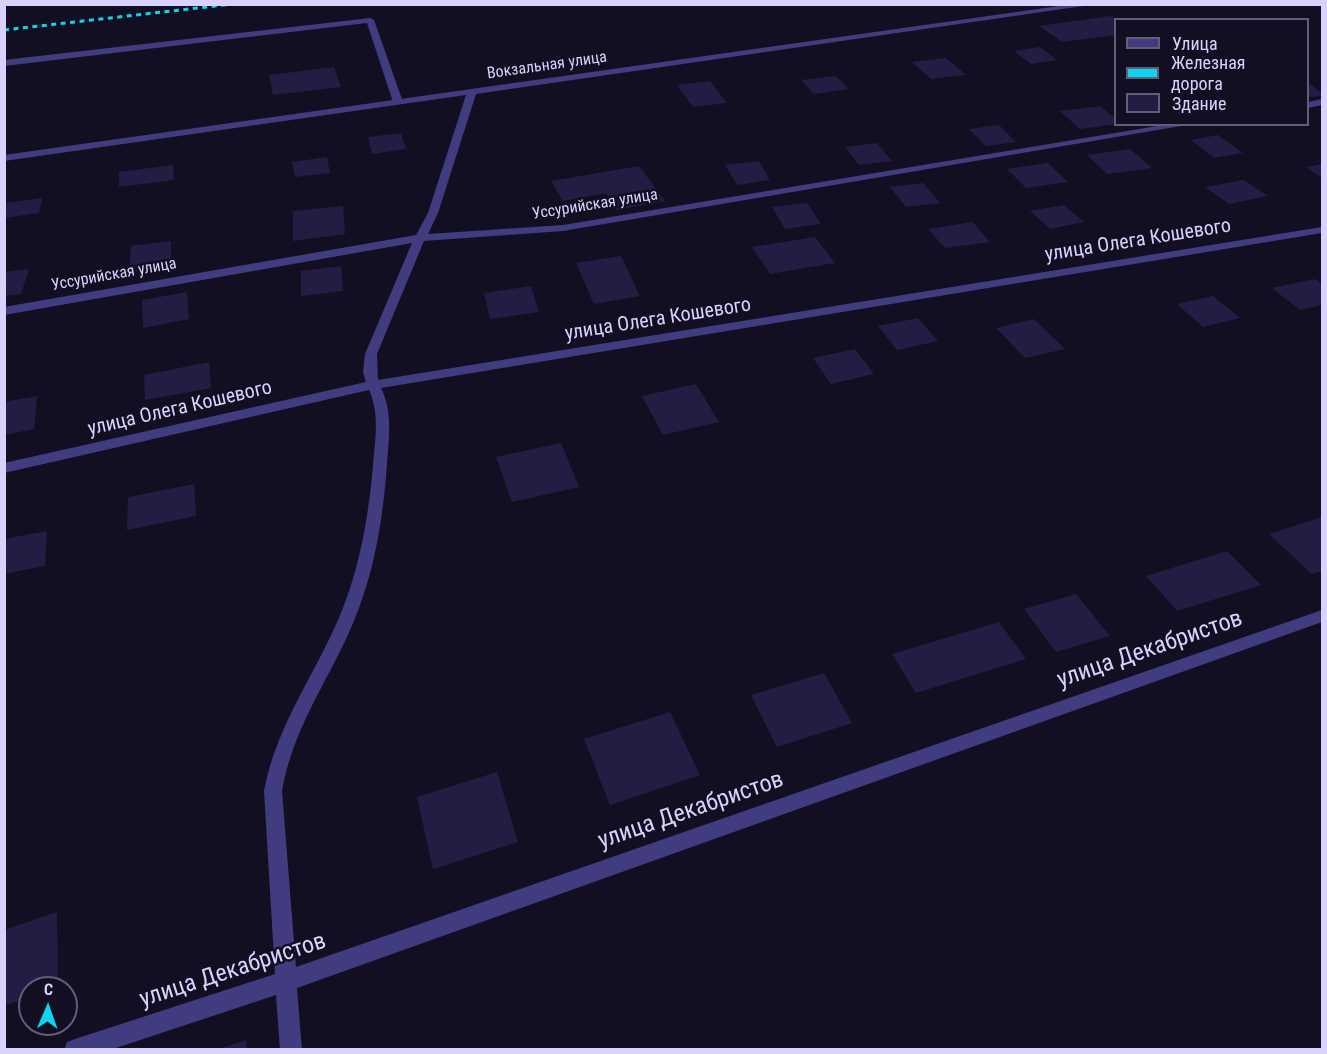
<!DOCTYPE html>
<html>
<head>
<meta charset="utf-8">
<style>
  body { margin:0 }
  #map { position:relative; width:1327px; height:1054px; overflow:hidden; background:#130f22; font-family:"Roboto Condensed",sans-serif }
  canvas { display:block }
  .frame { position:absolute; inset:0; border:6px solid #d8d2fd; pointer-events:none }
  .legend { position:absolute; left:1114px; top:18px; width:195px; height:108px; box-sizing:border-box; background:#130f22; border:2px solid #625d7a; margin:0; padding:8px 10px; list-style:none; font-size:18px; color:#d8d2fd }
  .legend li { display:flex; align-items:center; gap:12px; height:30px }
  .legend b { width:30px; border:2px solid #625d7a }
  .north { position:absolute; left:18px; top:976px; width:60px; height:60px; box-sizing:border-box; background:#130f22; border:2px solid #625d7a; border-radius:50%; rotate:2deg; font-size:16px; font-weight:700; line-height:24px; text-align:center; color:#d8d2fd }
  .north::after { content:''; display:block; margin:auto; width:21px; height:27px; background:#0dd3ee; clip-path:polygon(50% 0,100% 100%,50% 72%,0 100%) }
</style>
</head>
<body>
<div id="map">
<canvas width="1327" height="1054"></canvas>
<div class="frame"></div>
<ul class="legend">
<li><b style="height:8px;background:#403c7f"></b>Улица</li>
<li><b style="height:8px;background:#0dd3ee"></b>Железная дорога</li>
<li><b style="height:16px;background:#241c42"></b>Здание</li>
</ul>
<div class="north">С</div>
</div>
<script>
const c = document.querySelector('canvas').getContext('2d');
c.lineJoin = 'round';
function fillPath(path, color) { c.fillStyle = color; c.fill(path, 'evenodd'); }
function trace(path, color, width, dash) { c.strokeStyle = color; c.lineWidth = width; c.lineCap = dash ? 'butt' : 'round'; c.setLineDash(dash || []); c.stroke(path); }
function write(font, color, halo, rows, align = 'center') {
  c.font = font + ' "Roboto Condensed",sans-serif'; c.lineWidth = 5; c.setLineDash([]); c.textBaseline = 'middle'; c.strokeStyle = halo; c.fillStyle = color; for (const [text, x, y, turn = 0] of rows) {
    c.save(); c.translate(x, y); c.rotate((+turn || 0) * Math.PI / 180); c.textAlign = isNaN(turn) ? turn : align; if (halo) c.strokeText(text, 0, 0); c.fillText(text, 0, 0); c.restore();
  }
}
const building = new Path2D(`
  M1111 16 1116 19V35L1062 42 1039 26Z
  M1040 47 1057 60 1031 64 1014 51Z
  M946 58 966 75 931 79 912 62Z
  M334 67 341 87 273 95 269 75Z
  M836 76 849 89 814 94 801 80Z
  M710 81 727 103 693 107 677 85Z
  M1308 83 1322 93V96L1308 97Z
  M1100 106 1116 119V124L1080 129 1060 111Z
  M999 125 1016 142 986 146 969 129Z
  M401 133 406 149 372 154 368 137Z
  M1218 135 1243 153 1214 158 1191 140Z
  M877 143 892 161 859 165 845 147Z
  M1130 149 1152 168 1107 174 1087 155Z
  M327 157 330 173 295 177 292 162Z
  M759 161 770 180 737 185 725 165Z
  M1048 163 1068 182 1026 188 1007 169Z
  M1322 164V178L1306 167Z
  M173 165 174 180 119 187V172Z
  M639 166 665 201 617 210 606 193 563 201 551 181Z
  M1244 180 1268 196 1229 204 1205 187Z
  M923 183 940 203 906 207 890 187Z
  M42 198 39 213 4 218V203Z
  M807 203 821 224 785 229 772 207Z
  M1064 205 1084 222 1050 229 1030 211Z
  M343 206 345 234 293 241V211Z
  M973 222 990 242 945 248 928 229Z
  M815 237 835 263 770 274 752 247Z
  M171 241V267L129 273 131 246Z
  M621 256 640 296 594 304 576 263Z
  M341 266 343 291 301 296V271Z
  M29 269 21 294 4 296V272Z
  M1315 279 1322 284V305L1300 310 1272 288Z
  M531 286 539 312 490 319 484 293Z
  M187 292 189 319 143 328 142 300Z
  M1213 296 1240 318 1203 327 1177 304Z
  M918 318 938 341 897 350 878 326Z
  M1034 319 1065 349 1025 358 996 328Z
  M855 349 874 374 831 384 813 358Z
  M209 362 211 388 145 400 144 375Z
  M696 384 719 422 663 435 642 396Z
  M37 396 34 429 4 435V402Z
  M561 443 579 487 512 502 496 457Z
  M194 484 196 516 127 530 128 497Z
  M1322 517V571L1312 574 1269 534Z
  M47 531 45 566 4 574V539Z
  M1227 551 1261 585 1177 611 1146 576Z
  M1076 594 1110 636 1056 652 1024 609Z
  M999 622 1026 659 916 693 892 654Z
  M824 673 852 723 777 747 751 695Z
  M670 712 700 775 610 805 584 739Z
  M497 772 518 842 433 869 417 797Z
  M57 912 58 987 30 988V997L4 1006V930Z
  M246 1040 247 1050H219V1049Z`);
const service = new Path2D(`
  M370 18 374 20 403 102 401 104 393 102 367 23 4 66V60Z`);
const minor = new Path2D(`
  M1073 4H1097L476 94 438 213 428 234 563 225 1169 124H1193L563 231 424 241 377 354 378 380 1322 227V233L381 388C393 412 389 437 387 464 383 520 374 576 351 628 326 685 293 728 282 791L296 967 1322 610V622L297 988 302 1050H280L276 995 110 1050H64L67 1042 75 1039 275 974 264 791C276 729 308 685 334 629 358 578 368 522 373 466 375 440 380 414 369 390L4 473V463L366 382 363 372 365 354 412 243 4 315V307L416 235 428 213 466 95 4 161V155Z
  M1322 99V105L1308 108V102Z`);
const rail = new Path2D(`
  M4 30 233 4`);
const farStreetnames = [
  ["Вокзальная улица",547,66,-8],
  ["Уссурийская улица",595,205,-9],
  ["Уссурийская улица",114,275,-10]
];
const streetNames = [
  ["улица Олега Кошевого",1138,241,-9],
  ["улица Олега Кошевого",658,320,-9],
  ["улица Олега Кошевого",180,409,-13]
];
const nearStreetnames = [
  ["улица Декабристов",1150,650,-19],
  ["улица Декабристов",691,811,-19],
  ["улица Декабристов",233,971,-18]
];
fillPath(building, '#241c42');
fillPath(service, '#403c7f');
fillPath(minor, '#403c7f');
trace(rail, '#0dd3ee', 3, [5, 4.5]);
write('16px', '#d8d2fd', '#130f22', farStreetnames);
write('20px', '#d8d2fd', '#130f22', streetNames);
write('24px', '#d8d2fd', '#130f22', nearStreetnames);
</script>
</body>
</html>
